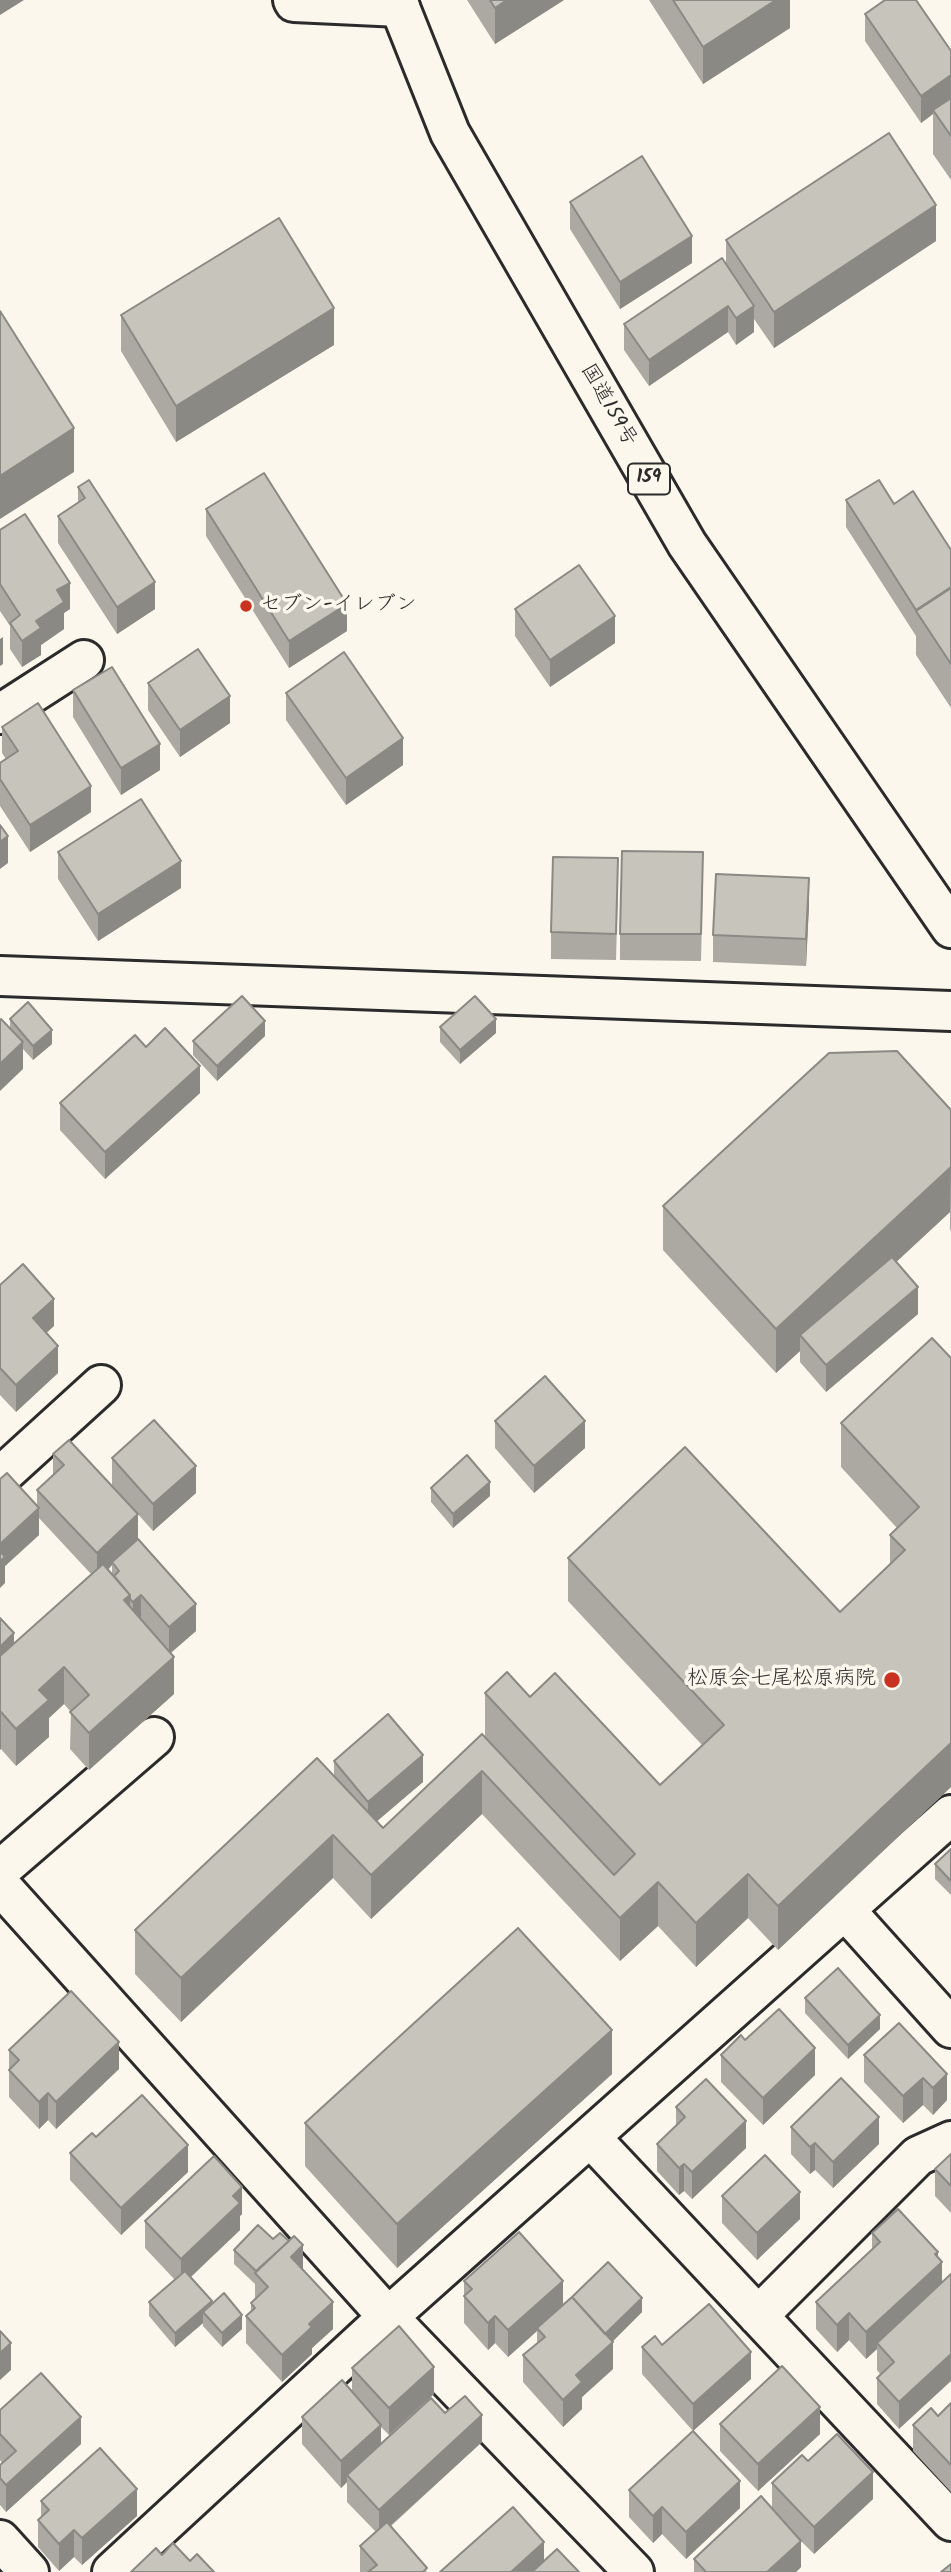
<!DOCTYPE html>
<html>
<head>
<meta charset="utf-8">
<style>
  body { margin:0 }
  canvas { display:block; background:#fbf7ec }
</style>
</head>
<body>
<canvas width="951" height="2572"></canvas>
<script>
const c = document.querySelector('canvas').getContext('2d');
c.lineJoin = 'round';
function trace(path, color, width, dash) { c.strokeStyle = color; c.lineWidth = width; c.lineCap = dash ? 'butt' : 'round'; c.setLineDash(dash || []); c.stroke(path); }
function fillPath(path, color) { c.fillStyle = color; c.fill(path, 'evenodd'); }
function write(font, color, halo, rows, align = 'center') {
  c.font = font + ' Kalam,"Klee One",sans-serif'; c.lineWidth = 7; c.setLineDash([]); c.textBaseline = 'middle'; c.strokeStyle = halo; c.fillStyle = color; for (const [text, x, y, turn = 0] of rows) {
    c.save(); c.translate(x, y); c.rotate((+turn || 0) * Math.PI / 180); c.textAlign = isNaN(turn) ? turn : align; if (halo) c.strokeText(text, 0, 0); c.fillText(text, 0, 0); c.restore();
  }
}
const minor = new Path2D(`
  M293 0 294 2 400 7
  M0 714 84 660
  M0 976 951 1011
  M0 1477 101 1385
  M0 1870 154 1737
  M0 1885 388 2317 634 2572
  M845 1910 951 2028
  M590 2137 951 2521
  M758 2316 918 2156 951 2141
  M0 2540 29 2572
  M112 2572 388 2317 951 1815`);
const highway = new Path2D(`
  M397 0 450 133 687 544 951 928`);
const wall = new Path2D(`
  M467 0H564L495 44Z
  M649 0H790V28L703 84Z
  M865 14 951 51V180L933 154V114L921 123 865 41Z
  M570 202 692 263 620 309 570 229Z
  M726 240 936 241 774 348 754 319V332L736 345 728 332 649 386 624 350V324L726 264Z
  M121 315 334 345 176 442 121 351Z
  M78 487 155 609 117 634 58 543V516L78 503Z
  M846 500 894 504 951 550V708L916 655V636L846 527Z
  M206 509 347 631 289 668 206 536Z
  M0 530 70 609 64 613V629L41 645V655L22 667 10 649V626L0 611Z
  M515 609 615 643 550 687 515 636Z
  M148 683 230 723 180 757 148 710Z
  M73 690 160 770 121 795 73 717Z
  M286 693 403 765 346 805 286 720Z
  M2 727 91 812 30 852 0 806V763L6 759 2 753Z
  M58 852 181 888 98 941 58 879Z
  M703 879 701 961 620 960V934Z
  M618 885 616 960 551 959V932Z
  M809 905 806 966 713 962V935Z
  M10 1019 52 1044 33 1060 23 1049V1069L10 1029Z
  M440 1027 496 1033 460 1064 440 1042Z
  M265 1036 217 1081 193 1055V1041Z
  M146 1047 200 1093 105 1179 60 1130V1103Z
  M951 1110V1231L950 1230V1212L896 1262 918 1314 826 1392 800 1362V1351L776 1373 663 1250V1206Z
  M0 1285 54 1326 46 1333 58 1373 16 1412 0 1395Z
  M951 1358V1787L778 1950 748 1918 696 1967 658 1926 620 1961 482 1814 371 1919 333 1878 181 2022 135 1974V1930L334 1776V1761L423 1782 376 1821 383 1828 485 1737V1693L530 1697 660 1785 702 1745 568 1601V1558L840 1612 890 1564V1535L897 1528 841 1467V1423Z
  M495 1421 585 1448 534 1493 495 1448Z
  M53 1454 138 1539 196 1631 171 1653 174 1694 89 1770 70 1749 71 1712 64 1704 49 1718V1737L16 1766 1 1749 0 1618 14 1643 91 1574 39 1518V1535L5 1566V1583L0 1479 37 1507V1490L53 1475ZM112 1565V1575L108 1570Z
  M112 1458 196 1493 153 1531 112 1485Z
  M431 1488 490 1496 453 1528 431 1502Z
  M951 1849V1895L935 1879V1864Z
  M805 1998 880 2029 848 2059 805 2013Z
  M899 2023 947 2100 933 2115 923 2105 903 2123 864 2082V2055Z
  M9 2050 119 2069 56 2129 48 2120 39 2129 9 2097Z
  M721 2055 815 2075 763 2125 721 2082Z
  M612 2074 397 2268 305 2166V2123Z
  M676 2107 746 2148 692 2199 684 2191 679 2195 657 2171V2144L676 2126Z
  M791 2127 879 2144 833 2188 815 2170 810 2174 791 2154Z
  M96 2137 188 2172 121 2235 70 2180V2153Z
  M951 2154V2213L935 2196V2169Z
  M722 2196 800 2219 757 2260 722 2223Z
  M242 2214 240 2216V2230L191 2277 212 2304 242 2329 222 2347 203 2326V2323L175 2347 149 2316V2302L175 2280 145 2248V2221Z
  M872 2233 938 2252 899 2429 877 2404V2378L880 2374 877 2370V2349L866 2359 849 2340 837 2352 816 2329V2302L872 2249Z
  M234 2250 303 2270 333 2329 312 2348V2354L282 2382 246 2343V2316L251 2312V2303L255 2300V2284L234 2264Z
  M464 2281 563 2305 642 2312 612 2342 613 2369 582 2397V2409L563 2427 523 2382V2355L537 2344V2331L508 2357 495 2343 488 2350 464 2323Z
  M662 2345 751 2379 693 2431 642 2374V2347Z
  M352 2368 434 2394 389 2435 381 2427V2444L445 2413 482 2442 391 2526 427 2572H360V2546L376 2532 347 2502V2482L341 2488 302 2444V2417L352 2392Z
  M951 2403V2492L913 2451V2425L938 2416Z
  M0 2410 81 2444 6 2512 0 2505V2465L2 2463 0 2460Z
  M720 2424 820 2434 758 2491 720 2451Z
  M808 2461 873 2499 814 2554 801 2541V2567L796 2572H694V2559L772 2509V2483Z
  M629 2490 740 2508 686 2559 662 2534 653 2543 629 2517Z
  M41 2501 137 2516 82 2565 74 2557 59 2571 38 2547V2520L41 2517Z`);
const shadedWall = new Path2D(`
  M0 0H24L0 15Z
  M507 0H564L495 44V8Z
  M776 0H790V28L703 84V47Z
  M951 75V102L933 110V114L921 123V96Z
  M936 205V241L774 348V312Z
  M692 236V263L620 309V282Z
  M728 306V332L649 386V360Z
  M754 306V332L736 345V318Z
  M334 308V345L176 442V406Z
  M74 428V472L0 519V476Z
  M155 582V609L117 634V607Z
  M70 583V609L64 613V629L41 645V655L22 667V641L57 590Z
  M347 604V631L289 668V641Z
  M615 616V643L550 687V660Z
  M3 637V664L0 666V639Z
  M230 696V723L180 757V730Z
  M403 738V765L346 805V778Z
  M160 744V770L121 795V768Z
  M91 786V812L30 852V825Z
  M8 836V863L0 869V842Z
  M181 861V888L98 941V914Z
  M809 878V905L806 966V939Z
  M496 1019V1033L460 1064V1050Z
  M265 1021V1036L217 1081V1066Z
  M52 1030V1044L33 1060V1046Z
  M23 1042V1069L0 1091V1064Z
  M200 1066V1093L105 1179V1152Z
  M951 1167 950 1212 808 1344 800 1335V1351L776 1373V1329Z
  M918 1287V1314L826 1392V1365Z
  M54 1299V1326L33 1345V1318Z
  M58 1346V1373L16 1412V1385Z
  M585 1421V1448L534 1493V1466Z
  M196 1466V1493L153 1531V1504Z
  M490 1482V1496L453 1528V1514Z
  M39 1508V1535L5 1566V1583L0 1588V1544Z
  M138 1514V1541L112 1562V1565L97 1580V1553Z
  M130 1595V1632L124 1600Z
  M141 1595V1622L133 1629V1602Z
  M196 1604V1631L169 1654V1627Z
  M14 1633V1660L0 1674V1647Z
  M174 1657V1694L89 1770V1733Z
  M64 1667V1704L49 1718V1737L16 1766V1729L39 1690Z
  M1 1712V1749L0 1750V1713Z
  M951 1743V1787L778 1950V1906Z
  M423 1755V1782L368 1829V1802Z
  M482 1771V1814L371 1919V1875Z
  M333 1835V1878L181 2022V1978Z
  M748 1874V1918L696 1967V1923Z
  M658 1882V1926L620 1961V1918Z
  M880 2015V2029L848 2059V2045Z
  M612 2030V2074L397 2268V2224Z
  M119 2042V2069L56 2129V2102Z
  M815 2048V2075L763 2125V2098Z
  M947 2074V2100L933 2115V2088Z
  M923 2078V2105L903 2123V2096Z
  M48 2093V2120L39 2129V2102Z
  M879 2117V2144L833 2188V2162Z
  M746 2121V2148L692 2199V2172Z
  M815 2143V2170L810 2174V2147Z
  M188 2145V2172L121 2235V2208Z
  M684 2164V2191L679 2195V2168Z
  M242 2187V2214L240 2216V2230L181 2286V2259L233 2196Z
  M800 2192V2219L757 2260V2233Z
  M303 2245V2272L291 2257Z
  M938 2252V2266L942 2262V2289L877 2343V2349L866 2359V2332Z
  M563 2281V2308L537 2328V2331L508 2357V2330Z
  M642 2298V2312L604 2350V2335Z
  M212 2301V2315L203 2312V2323L175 2347V2333Z
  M333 2302V2329L312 2348V2354L282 2382V2355L309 2324Z
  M849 2313V2340L837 2352V2325Z
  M242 2315V2329L222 2347V2333Z
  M495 2316V2343L488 2350V2323Z
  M613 2342V2369L582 2397V2409L563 2427V2400L576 2375Z
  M11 2343V2370L0 2380V2353Z
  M751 2352V2379L693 2431V2404Z
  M951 2354V2381L899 2429V2402Z
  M434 2367V2394L389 2435V2408Z
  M820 2407V2434L758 2491V2464Z
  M482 2415V2442L379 2536V2510Z
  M81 2417V2444L6 2512V2485Z
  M381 2425V2452L347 2475V2482L341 2488V2461Z
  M873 2472V2499L814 2554V2527Z
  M740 2481V2508L686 2559V2532Z
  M137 2489V2516L82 2565V2538Z
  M662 2507V2534L653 2543V2516Z
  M74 2530V2557L59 2571V2544Z
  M801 2541V2567L796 2572H767Z
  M544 2542V2569L541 2572H511Z`);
const building = new Path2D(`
  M490 0H507L495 8Z
  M673 0H776L703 47Z
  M885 0H916L951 51V75L921 96 865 14Z
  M951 98V136L933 110Z
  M889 133 936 205 774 312 726 240Z
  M642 156 692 236 620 282 570 202Z
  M279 218 334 308 176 406 121 315Z
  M722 258 754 306 736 318 728 306 649 360 624 324Z
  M0 311 74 428 0 476Z
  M264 473 347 604 289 641 206 509Z
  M89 480 155 582 117 607 58 516 85 498 78 487Z
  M879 480 894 504 913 491 951 550V587L916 610 846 500Z
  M25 514 70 583 57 590 64 602 36 621 41 628 22 641 10 623 20 615 0 584V530Z
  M579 565 615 616 550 660 515 609Z
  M951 588V664L916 611Z
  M198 649 230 696 180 730 148 683Z
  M344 652 403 738 346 778 286 693Z
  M112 667 160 744 121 768 73 690Z
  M38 703 91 786 30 825 0 779V763L18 751 2 727Z
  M141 799 181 861 98 914 58 852Z
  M0 825 8 836 0 842Z
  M622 851 703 852 701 934H620Z
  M553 857 618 858 616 934 551 932Z
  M716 874 809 878 806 939 713 935Z
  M242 996 265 1021 217 1066 193 1041Z
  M475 996 496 1019 460 1050 440 1027Z
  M28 1002 52 1030 33 1046 10 1019Z
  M1 1019 23 1042 0 1064V1020Z
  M165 1028 200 1066 105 1152 60 1103 135 1035 146 1047Z
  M897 1051 951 1110V1167L776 1329 663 1206 829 1053Z
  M892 1257 918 1287 826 1365 800 1335Z
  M23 1264 54 1299 33 1318 58 1346 16 1385 0 1368V1285Z
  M932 1338 951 1358V1743L778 1906 748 1874 696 1923 658 1882 620 1918 482 1771 371 1875 333 1835 181 1978 135 1930 317 1758 383 1828 482 1734 614 1875 635 1854 485 1693 507 1672 530 1697 555 1673 660 1785 724 1725 568 1558 685 1447 840 1612 905 1550 890 1535 919 1507 841 1423Z
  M545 1376 585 1421 534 1466 495 1421Z
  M154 1420 196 1466 153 1504 112 1458Z
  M69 1440 138 1514 97 1553 37 1490 64 1465 53 1454Z
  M467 1455 490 1482 453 1514 431 1488Z
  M7 1473 39 1508 0 1544V1479Z
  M138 1539 196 1604 169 1627 141 1595 133 1602 130 1599V1595L114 1576 119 1571 112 1562Z
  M0 1551 5 1557 0 1561Z
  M103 1564 130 1595 124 1600 174 1657 89 1733 70 1712 89 1695 64 1667 39 1690 49 1700 16 1729 1 1712 0 1713V1656Z
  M0 1618 14 1633 0 1647Z
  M388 1714 423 1755 368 1802 334 1761Z
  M951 1849V1881L935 1864Z
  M518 1928 612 2030 397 2224 305 2123Z
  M838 1968 880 2015 848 2045 805 1998Z
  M71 1991 119 2042 56 2102 48 2093 39 2102 9 2070 19 2060 9 2050Z
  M779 2009 815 2048 763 2098 721 2055 741 2035 745 2040Z
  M899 2023 947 2074 933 2088 923 2078 903 2096 864 2055Z
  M841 2078 879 2117 833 2162 815 2143 810 2147 791 2127Z
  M706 2079 746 2121 692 2172 684 2164 679 2168 657 2144 685 2117 676 2107Z
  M142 2095 188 2145 121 2208 70 2153 92 2133 96 2137Z
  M951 2154V2186L935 2169Z
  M765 2155 800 2192 757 2233 722 2196Z
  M214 2156 242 2187 233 2196 240 2203 181 2259 145 2221Z
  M898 2209 938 2252 935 2254 942 2262 866 2332 849 2313 837 2325 816 2302 880 2242 872 2233Z
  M258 2225 273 2239 280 2233 289 2241 256 2271 234 2250Z
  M519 2232 563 2281 508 2330 495 2316 488 2323 464 2296 472 2289 464 2281Z
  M294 2236 303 2245 291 2257 333 2302 309 2324 312 2327 282 2355 246 2316 255 2308 251 2303 268 2287 255 2273Z
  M608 2262 642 2298 605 2334 572 2297 570 2299Z
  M185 2271 212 2301 175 2333 149 2302Z
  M951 2274V2354L899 2402 877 2378 894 2362 877 2343Z
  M224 2293 242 2315 222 2333 203 2312Z
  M572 2297 613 2342 576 2375 582 2382 563 2400 523 2355 545 2337 537 2328Z
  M709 2304 751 2352 693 2404 642 2347 655 2336 662 2345Z
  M399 2326 434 2367 389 2408 352 2368Z
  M0 2331 11 2343 0 2353Z
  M782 2366 820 2407 758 2464 720 2424Z
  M41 2373 81 2417 6 2485 0 2478V2465L16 2451 0 2434V2410Z
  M342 2380 381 2425 341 2461 302 2417Z
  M465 2396 482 2415 379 2510 347 2475 431 2398 445 2413Z
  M951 2403V2465L913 2425 931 2408 938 2416Z
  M693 2431 740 2481 686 2532 662 2507 653 2516 629 2490Z
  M837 2434 873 2472 814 2527 772 2483 802 2455 808 2461Z
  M100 2448 137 2489 82 2538 74 2530 59 2544 38 2520 49 2510 41 2501Z
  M761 2496 801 2541 767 2572H706L694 2559Z
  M513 2507 544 2542 511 2572H440Z
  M387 2522 427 2568 423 2572H368L377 2565 360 2546Z
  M173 2543 190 2561 197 2554 214 2572H131L156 2548 162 2555Z
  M557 2549 579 2572H532Z
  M951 2564V2572H941Z`);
const markers = [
  [246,606,7,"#c8321e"],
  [892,1680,9,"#c8321e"]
];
const shields = [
  [649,479,42]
];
const shieldNames = [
  ["159",649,479]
];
const streetNames = [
  ["国道159号",607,406,60]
];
const poiNames = [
  ["セブン-イレブン",260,606],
  ["松原会七尾松原病院",876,1680,"right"]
];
trace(minor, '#2b2b2b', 44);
trace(highway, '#2b2b2b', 44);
trace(minor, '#fbf7ec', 38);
trace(highway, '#fbf7ec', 38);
fillPath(wall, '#aba9a2');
fillPath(shadedWall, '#8b8984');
fillPath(building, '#c7c4bc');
trace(building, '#8b8984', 2);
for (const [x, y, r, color] of markers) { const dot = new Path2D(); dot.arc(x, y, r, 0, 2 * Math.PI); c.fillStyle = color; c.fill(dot); trace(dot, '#fbf7ec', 2.5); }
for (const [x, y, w] of shields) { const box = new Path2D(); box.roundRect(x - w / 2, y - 15.5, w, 31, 5); c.fillStyle = '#fbf7ec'; c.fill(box); trace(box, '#2b2b2b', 2); }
write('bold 19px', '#2b2b2b', null, shieldNames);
write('21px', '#2b2b2b', '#fbf7ec', streetNames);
write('21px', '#2b2b2b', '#fbf7ec', poiNames, 'left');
</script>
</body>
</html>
